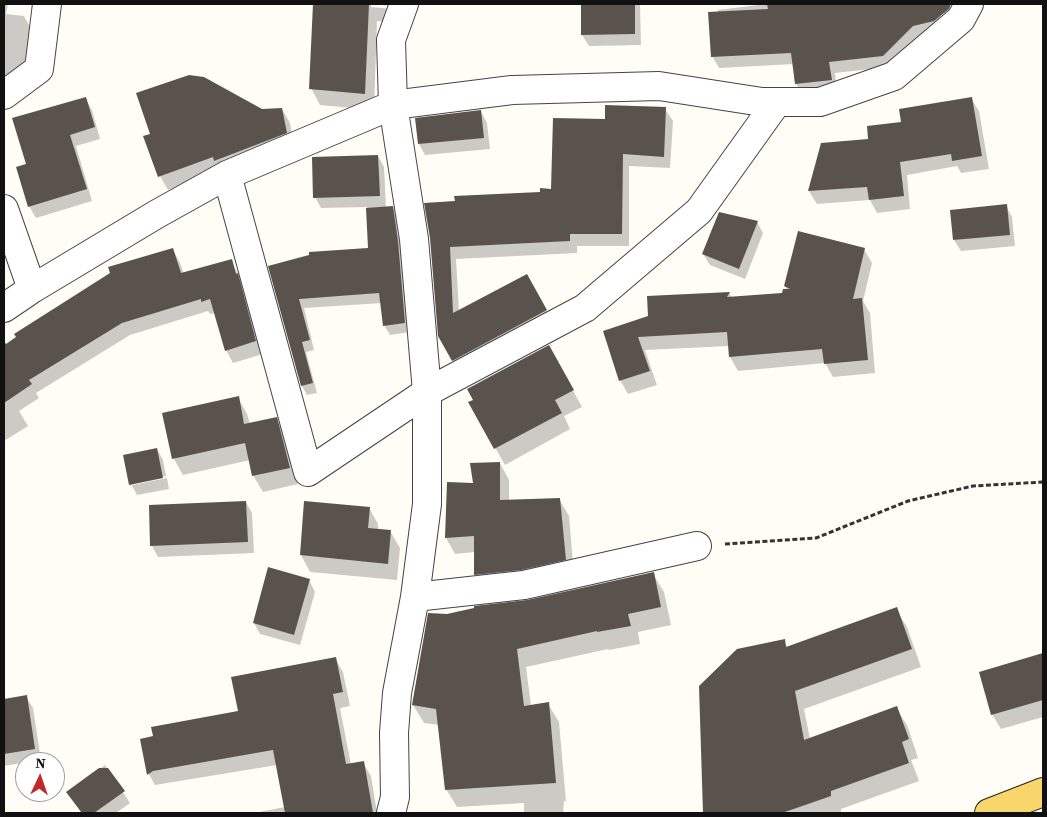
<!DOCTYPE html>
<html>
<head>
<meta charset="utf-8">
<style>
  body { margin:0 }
  #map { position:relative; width:1047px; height:817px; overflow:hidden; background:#fffdf5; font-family:"Source Serif 4",serif }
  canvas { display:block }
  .frame { position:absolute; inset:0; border:5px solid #111; pointer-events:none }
  .north { position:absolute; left:15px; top:752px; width:50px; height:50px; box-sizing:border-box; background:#fff; border:1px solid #a0a0a0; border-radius:50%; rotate:3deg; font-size:14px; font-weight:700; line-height:20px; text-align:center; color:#111 }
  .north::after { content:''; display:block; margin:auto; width:18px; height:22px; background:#c4262e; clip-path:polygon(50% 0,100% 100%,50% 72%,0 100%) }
</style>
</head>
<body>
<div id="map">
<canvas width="1047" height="817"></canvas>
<div class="frame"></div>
<div class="north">N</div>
</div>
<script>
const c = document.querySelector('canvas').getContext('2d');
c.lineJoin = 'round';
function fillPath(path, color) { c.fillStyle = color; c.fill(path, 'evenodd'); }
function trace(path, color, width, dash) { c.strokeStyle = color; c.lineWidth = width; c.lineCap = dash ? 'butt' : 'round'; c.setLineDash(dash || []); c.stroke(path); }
const shadow = new Path2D(`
  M4 4H8L6 14 24 16 30 27 25 76 20 79 4 77Z
  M314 4H405L396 23 377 21 374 110 320 105 311 88ZM371 4 393 6 392 9 371 7Z
  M582 4H640L641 45 589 46 582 35Z
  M766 4H937L942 23 889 67 835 73 837 91 803 95 796 84 794 64 719 68 712 56 718 10Z
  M971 98 979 111 989 169 961 173 957 166 907 175 910 209 877 213 870 200 817 204 809 191 822 144 870 140 903 124Z
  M86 99 92 110 100 139 76 146 92 201 36 218 29 206 28 165Z
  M282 109 290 123 294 147 221 170 168 190 160 176 151 134 262 111Z
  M665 109 673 121 670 168 629 166V246H577V253L456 259 459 312 534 288 553 323 460 372 439 335 431 238 552 190 606 120Z
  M481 112 487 123 490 149 425 155 419 144Z
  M378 156 384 167 386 207H392L398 216 403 251 410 332 390 335 384 325 382 303 304 308 314 350 306 352 317 393 307 395 302 386 269 266 369 249 367 207 321 208 315 197Z
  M1006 206 1012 217 1015 246 961 251 954 240Z
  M757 222 763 233 745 279 710 265 703 254Z
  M864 249 872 263 863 301 870 313 875 373 833 377 825 363 738 371 730 357 729 346 645 350 657 385 628 394 620 380 605 332 729 293 732 298 783 294 787 290 785 286Z
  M173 250 180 263 184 274 231 260 245 288 263 354 233 363 226 350 215 313 210 314 208 311 130 335 36 393 39 398 19 411 28 426 4 441V346L106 281Z
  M558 363 582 407 564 416 570 429 505 465 470 403Z
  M238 398 247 414 250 424 276 418 286 434 298 484 263 492 253 475 250 460 183 475 174 459 164 414Z
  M157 449 163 460 166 476 132 483V485L167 478 169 489 137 495 131 484Z
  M500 463 509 480V501L559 499 569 516 574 576 484 591 475 574V552L455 554 446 538 474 484Z
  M246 502 252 513 254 553 158 557 152 546Z
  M306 502 369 508 378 524V530L390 531 400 548 397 580 310 572 301 555Z
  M653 574 664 592 671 625 638 632 640 644 609 650 608 649 526 667 531 706 548 704 559 722 566 801H564L563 813H524V803L457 807 446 789 439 725 424 723 413 705 447 615 528 602Z
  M309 580 315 592 300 645 260 634 254 623Z
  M896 609 907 627 921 667 804 709 810 739 896 708 907 725 918 758 911 760 919 781 841 809V813H704L701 687 784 641 788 648Z
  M1043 655V717L1001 729 992 714 981 672Z
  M335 658 343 672 350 706 340 708 351 765 363 763 371 776 377 813H254L285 807 277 765 155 785 147 771 239 712Z
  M26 697 33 708 41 760 4 766V700Z
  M105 765 130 803 116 813H81L68 792Z`);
const building = new Path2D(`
  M313 4H369L365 94 309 89Z
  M581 4H635V34L581 35Z
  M767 4H951L949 9 934 21 913 26 883 56 829 62 832 80 795 84 791 53 711 57 708 12 768 9Z
  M189 75 204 77 262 109 282 108 287 133 214 161 213 157 158 177 143 136 150 134 136 93Z
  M86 97 95 127 70 135 87 189 28 207 16 167 26 164 12 118Z
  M972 97 982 156 952 161 951 154 900 162 904 196 869 200 867 187 808 191 821 143 868 139 867 126 901 122 899 109Z
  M605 105 666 107 664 157 623 154 622 234H570V241L450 247 453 313 527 274 547 310 452 361 438 336 430 238 424 203 455 201 454 196 540 192V188L551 189 553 118 605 119Z
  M481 110 484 138 418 144 415 118Z
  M378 155 380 196 313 198 312 157Z
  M1007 204 1010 235 953 240 950 210Z
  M393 206 398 241 405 323 383 326 379 293 299 299 310 340 302 342 313 383 301 386 268 266 309 255V252L368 248 366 208Z
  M719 212 758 221 739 269 702 254Z
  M798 231 865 248 853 299 862 298 868 360 824 364 822 349 729 357 727 332 638 337 650 371 619 381 603 331 648 316 647 296 730 292 727 297 782 293 783 289H790L784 286Z
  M173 248 181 273 232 259 236 274 238 273 256 341 225 351 210 299 201 302V299L122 323 29 380 32 384 4 403V341L6 344 16 337 14 334 110 273 108 267Z
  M549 345 574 390 555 400 562 413 494 449 468 402 473 400 467 389Z
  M239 396 244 424 277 417 290 468 252 476 245 443 172 459 162 413Z
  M157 448 163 478 129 485 123 455Z
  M500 462V500L560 498 566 560 521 570 474 575V536L445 538 447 482 473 483 470 463Z
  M246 501 248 542 150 546 149 505Z
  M304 501 370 507 368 528 391 530 388 564 300 555Z
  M268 567 310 579 294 635 253 623Z
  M654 572 661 607 628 614 631 626 597 632V631L517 649 524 706 549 702 556 783 445 790 436 709 412 705 428 613 447 614 474 608V606L527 600Z
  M897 607 912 649 795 691 804 740 897 706 909 739 902 742 909 763 831 791V796L782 813H703L699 686 737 649 785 639 786 647Z
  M1043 653V700L991 715 979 672Z
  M336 657 343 692 333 694 346 764 364 761 373 813H285L273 750 153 771 147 775 140 739 153 736 151 727 238 711 231 677Z
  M27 695 35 749 4 754V699Z
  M99 768H108L125 791 94 813H82L66 792Z`);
const path = new Path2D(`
  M725 544 816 538 908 501 973 486 1043 482`);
const minor = new Path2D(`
  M4 95 39 69 47 4
  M227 175 308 472 427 392 585 308 699 211 777 102
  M4 209 32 289
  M4 308 32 289 157 214 227 175 393 105 512 90 659 86 762 102H820L894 76 961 19 969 4
  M415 597 524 585 697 546
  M391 813 395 797 394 733 397 693 415 597 427 504V392L414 239 393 105 391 40 404 4`);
const major = new Path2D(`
  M989 813 1043 792`);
fillPath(shadow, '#0003');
fillPath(building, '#5a524d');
trace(minor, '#444', 30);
trace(major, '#222', 30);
trace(path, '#333', 3, [5, 2.5]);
trace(minor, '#fff', 28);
trace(major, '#f9d66b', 28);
</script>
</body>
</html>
